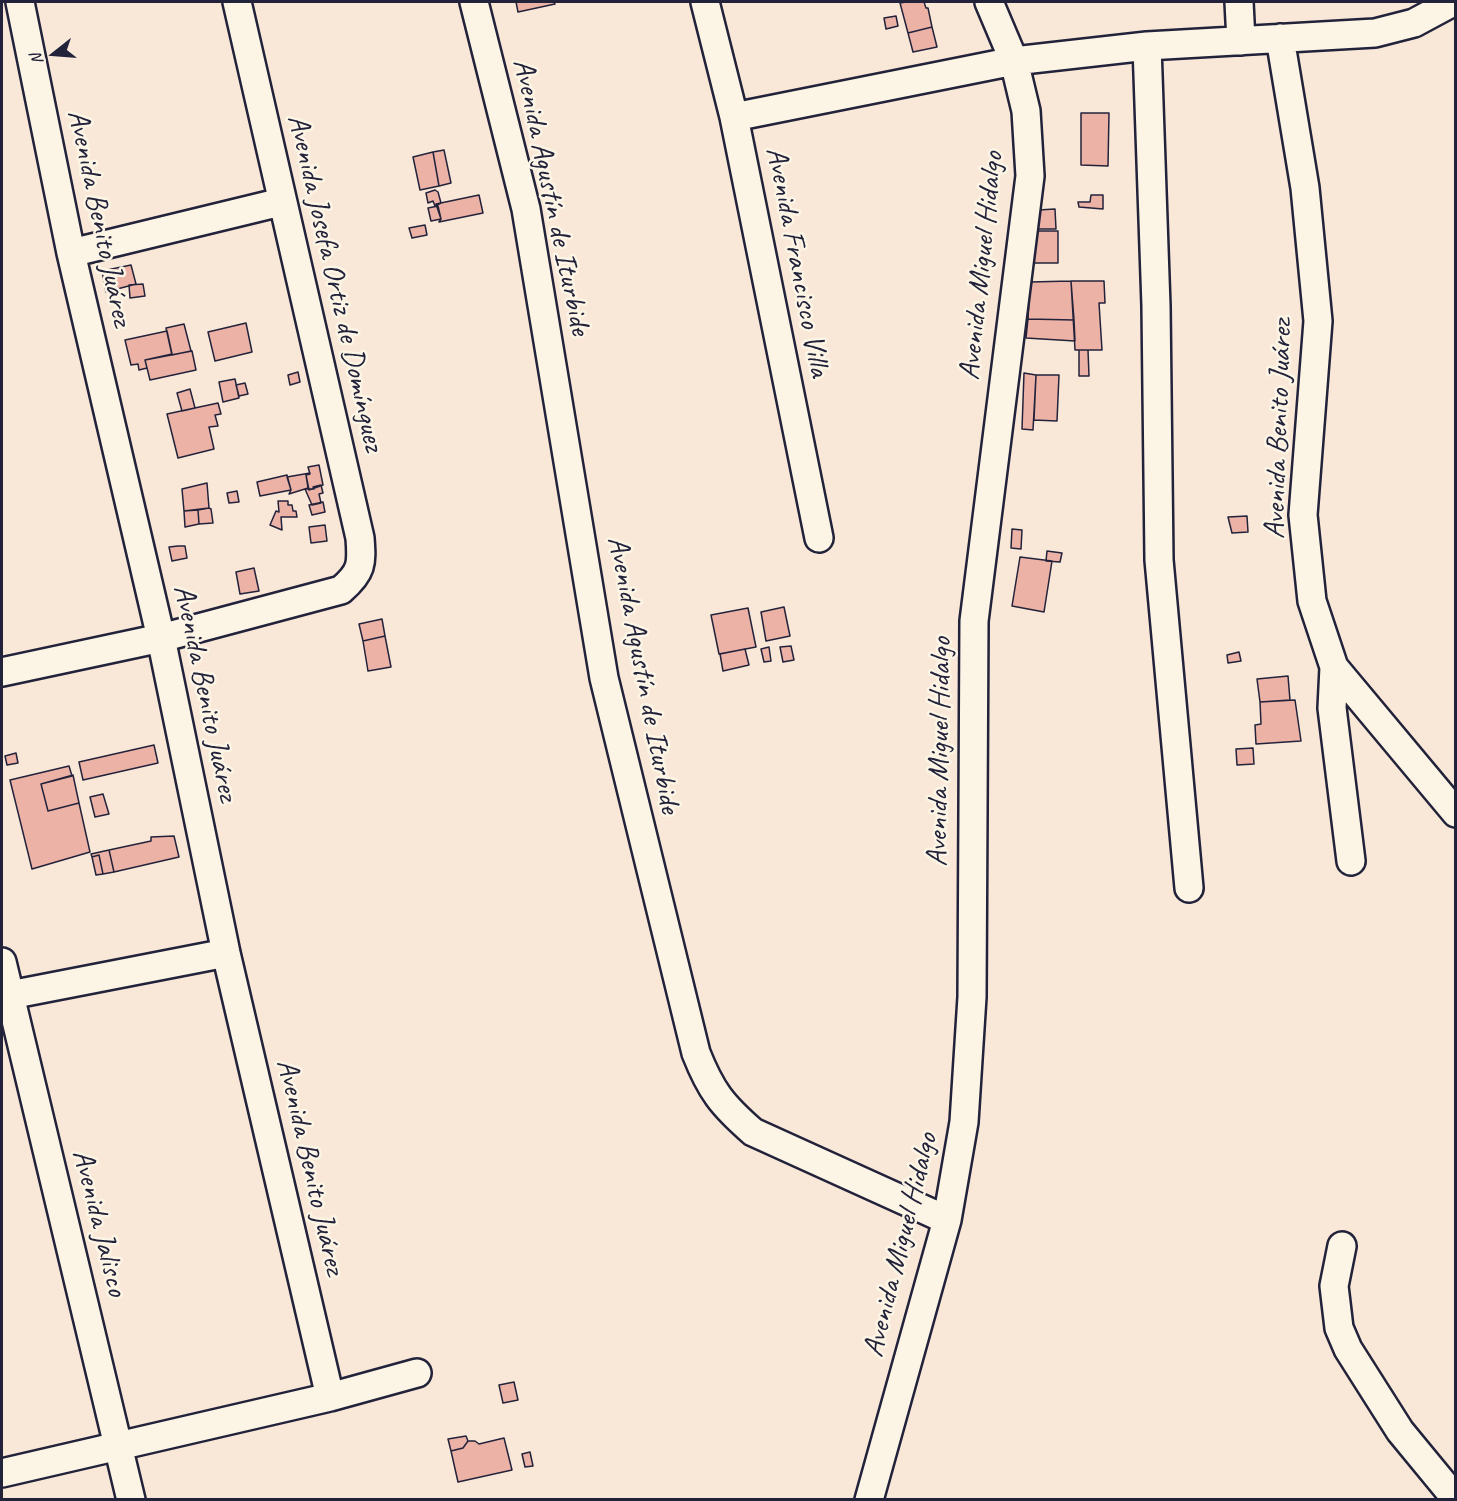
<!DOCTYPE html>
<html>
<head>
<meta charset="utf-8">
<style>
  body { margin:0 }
  #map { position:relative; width:1457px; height:1501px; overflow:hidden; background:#f9e8d8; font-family:Caveat,sans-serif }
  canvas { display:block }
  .frame { position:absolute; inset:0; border:3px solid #22223b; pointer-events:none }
  .north { position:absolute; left:24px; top:24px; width:60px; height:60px; -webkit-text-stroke:4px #fcf5e5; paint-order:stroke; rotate:253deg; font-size:16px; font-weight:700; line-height:24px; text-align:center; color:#22223b }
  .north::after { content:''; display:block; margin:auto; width:21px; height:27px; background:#22223b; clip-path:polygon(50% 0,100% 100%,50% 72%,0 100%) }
</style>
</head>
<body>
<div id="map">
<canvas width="1457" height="1501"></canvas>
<div class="frame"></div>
<div class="north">N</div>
</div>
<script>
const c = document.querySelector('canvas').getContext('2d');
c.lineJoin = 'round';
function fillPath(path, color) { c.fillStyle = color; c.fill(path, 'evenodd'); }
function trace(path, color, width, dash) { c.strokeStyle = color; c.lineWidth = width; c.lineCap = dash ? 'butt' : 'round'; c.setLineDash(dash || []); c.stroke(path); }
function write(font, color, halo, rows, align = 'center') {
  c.font = font + ' Caveat,sans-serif'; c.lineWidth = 5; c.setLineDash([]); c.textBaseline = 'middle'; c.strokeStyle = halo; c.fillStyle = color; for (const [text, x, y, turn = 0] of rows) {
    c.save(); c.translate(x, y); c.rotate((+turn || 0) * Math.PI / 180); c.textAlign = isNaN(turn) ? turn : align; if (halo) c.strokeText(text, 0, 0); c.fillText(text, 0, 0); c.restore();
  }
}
const building = new Path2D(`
  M516 2H554L555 4 518 12Z
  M906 2H924L926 8H928L932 27 908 33 900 3Z
  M896 16 898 26 886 29 884 18Z
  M932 27 937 47 913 52 908 33Z
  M1081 113H1109L1108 166 1081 165Z
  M444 150 451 183 439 186 433 152Z
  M433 152 439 186 420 190 413 157Z
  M435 190 438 192 441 203 435 206 433 201 428 203 426 193Z
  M479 195 483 213 439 222 441 219 436 204Z
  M1091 195H1103V209L1079 207 1078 202H1090Z
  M438 206 441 219 431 221 428 208Z
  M1055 209 1056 229H1038V210Z
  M425 225 427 235 412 238 409 228Z
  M1033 231H1058V263H1034Z
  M131 265 136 284 106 292 102 271Z
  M1071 281H1104L1105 303H1099L1102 350H1075Z
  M1071 281 1074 320 1028 319 1030 282Z
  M143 284 145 296 130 298 129 285Z
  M1028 319 1074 320 1075 341 1026 338Z
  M246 323 252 352 215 361 208 332Z
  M184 324 191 351 172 355 166 328Z
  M167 331 172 354 145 360 147 368 139 370 138 364 131 365 125 340Z
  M1079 350H1088L1089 376H1079Z
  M192 351 196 370 150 380 145 360Z
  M298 372 300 382 290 385 288 375Z
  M1024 373 1036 375 1033 430 1022 429Z
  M1036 375H1059L1057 421 1034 420Z
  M235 379 239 398 223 402 219 382Z
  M245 383 248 394 239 396 236 385Z
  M190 389 195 408 182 411 177 393Z
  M218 403 221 414 215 415 218 426 209 427 214 449 178 458 167 414Z
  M319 465 323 485 309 490 306 475 310 474 308 467Z
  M310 473 306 475 308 488 289 494 291 490 287 477Z
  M287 475 291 490 260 496 257 482Z
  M207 483 209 508 184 511 182 489Z
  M321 485 323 493 319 494 321 503 312 505 305 489H314L313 487Z
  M237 491 239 502 229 503 227 493Z
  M278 501H288V505H292L293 511H296L297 517H281L282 530 270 525 276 511 279 512Z
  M323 502 325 512 312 515 309 505Z
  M209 508 211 509 213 523 199 524 198 510Z
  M198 510 199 524 185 527 184 511Z
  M1247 516 1248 532 1232 533 1228 517Z
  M325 525 327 541 311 543 309 527Z
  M1012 529 1022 530 1021 549 1011 548Z
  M178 546H185L187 558 172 561 169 547Z
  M1047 551 1062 553 1060 562 1046 561Z
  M1020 557 1052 561 1044 612 1012 606Z
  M254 568 259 591 240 594 236 572Z
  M784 607 790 636 766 641 761 612Z
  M748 608 756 647 719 654 711 615Z
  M382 619 385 636 363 641 359 624Z
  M385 636 391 667 368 671 363 641Z
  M791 646 794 660 783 662 780 647Z
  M769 647 771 661 764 662 761 649Z
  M745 649 749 665 723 671 720 654Z
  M1239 652 1241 661 1228 663 1227 655Z
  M1288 676 1290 700 1260 702 1257 679Z
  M1295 700 1301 741 1256 744 1255 725 1261 724 1260 702Z
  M154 745 158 763 83 780 79 762Z
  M1253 748 1254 764 1237 765 1236 749Z
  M16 753 18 763 7 765 5 756Z
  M69 766 72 776 41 784 48 811 79 803 90 852 32 869 10 780Z
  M73 775 79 803 48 811 41 784Z
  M103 794 109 814 95 817 90 797Z
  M174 836 179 857 114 872 109 850 151 841V837Z
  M109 850 114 872 103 874 99 855 92 857 91 854Z
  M99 855 103 874 96 875 92 857Z
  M514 1382 518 1400 503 1403 499 1385Z
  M466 1436 468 1441 463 1448 451 1451 448 1439Z
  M504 1438 512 1470 458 1482 451 1451 463 1448 468 1441H475L479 1444Z
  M530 1452 533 1466 525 1467 522 1454Z`);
const street = new Path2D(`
  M20 2 71 253 161 638 226 953 330 1397
  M474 2 526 209 604 678 696 1053C711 1091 722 1105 753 1132L947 1220
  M705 2 734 117 819 538
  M1239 2 1241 41
  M1280 38 1305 188 1318 321 1303 515 1312 601 1334 667 1456 813
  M1147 46 1156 306 1159 560 1189 888
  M734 117 1014 61 1147 46 1375 33 1414 23 1453 2
  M71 253 281 202
  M1334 667 1332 708 1351 861
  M2 672 161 638 341 590C362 572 362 564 360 538L237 2
  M2 962 131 1500
  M10 995 226 953
  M1342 1246 1334 1286 1339 1328 1348 1349 1400 1431 1456 1499
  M2 1473 330 1397 417 1373
  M869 1500 947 1220 964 1122 972 997 974 621 1030 176 1026 111 1014 61 989 2`);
const streetNames = [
  ["Avenida Agustín de Iturbide",551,197,78],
  ["Avenida Benito Juárez",99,218,78],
  ["Avenida Francisco Villa",797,262,79],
  ["Avenida Miguel Hidalgo",982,266,-84],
  ["Avenida Josefa Ortiz de Domínguez",335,283,77],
  ["Avenida Benito Juárez",1279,429,-88],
  ["Avenida Agustín de Iturbide",643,675,79],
  ["Avenida Benito Juárez",205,693,78],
  ["Avenida Miguel Hidalgo",940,752,-89],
  ["Avenida Benito Juárez",310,1167,77],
  ["Avenida Jalisco",99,1223,76],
  ["Avenida Miguel Hidalgo",901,1245,-76]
];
fillPath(building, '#ecb2a6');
trace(building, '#22223b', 1.5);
trace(street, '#22223b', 32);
trace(street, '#fcf5e5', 27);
write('30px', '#22223b', '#fcf5e5', streetNames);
</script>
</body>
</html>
